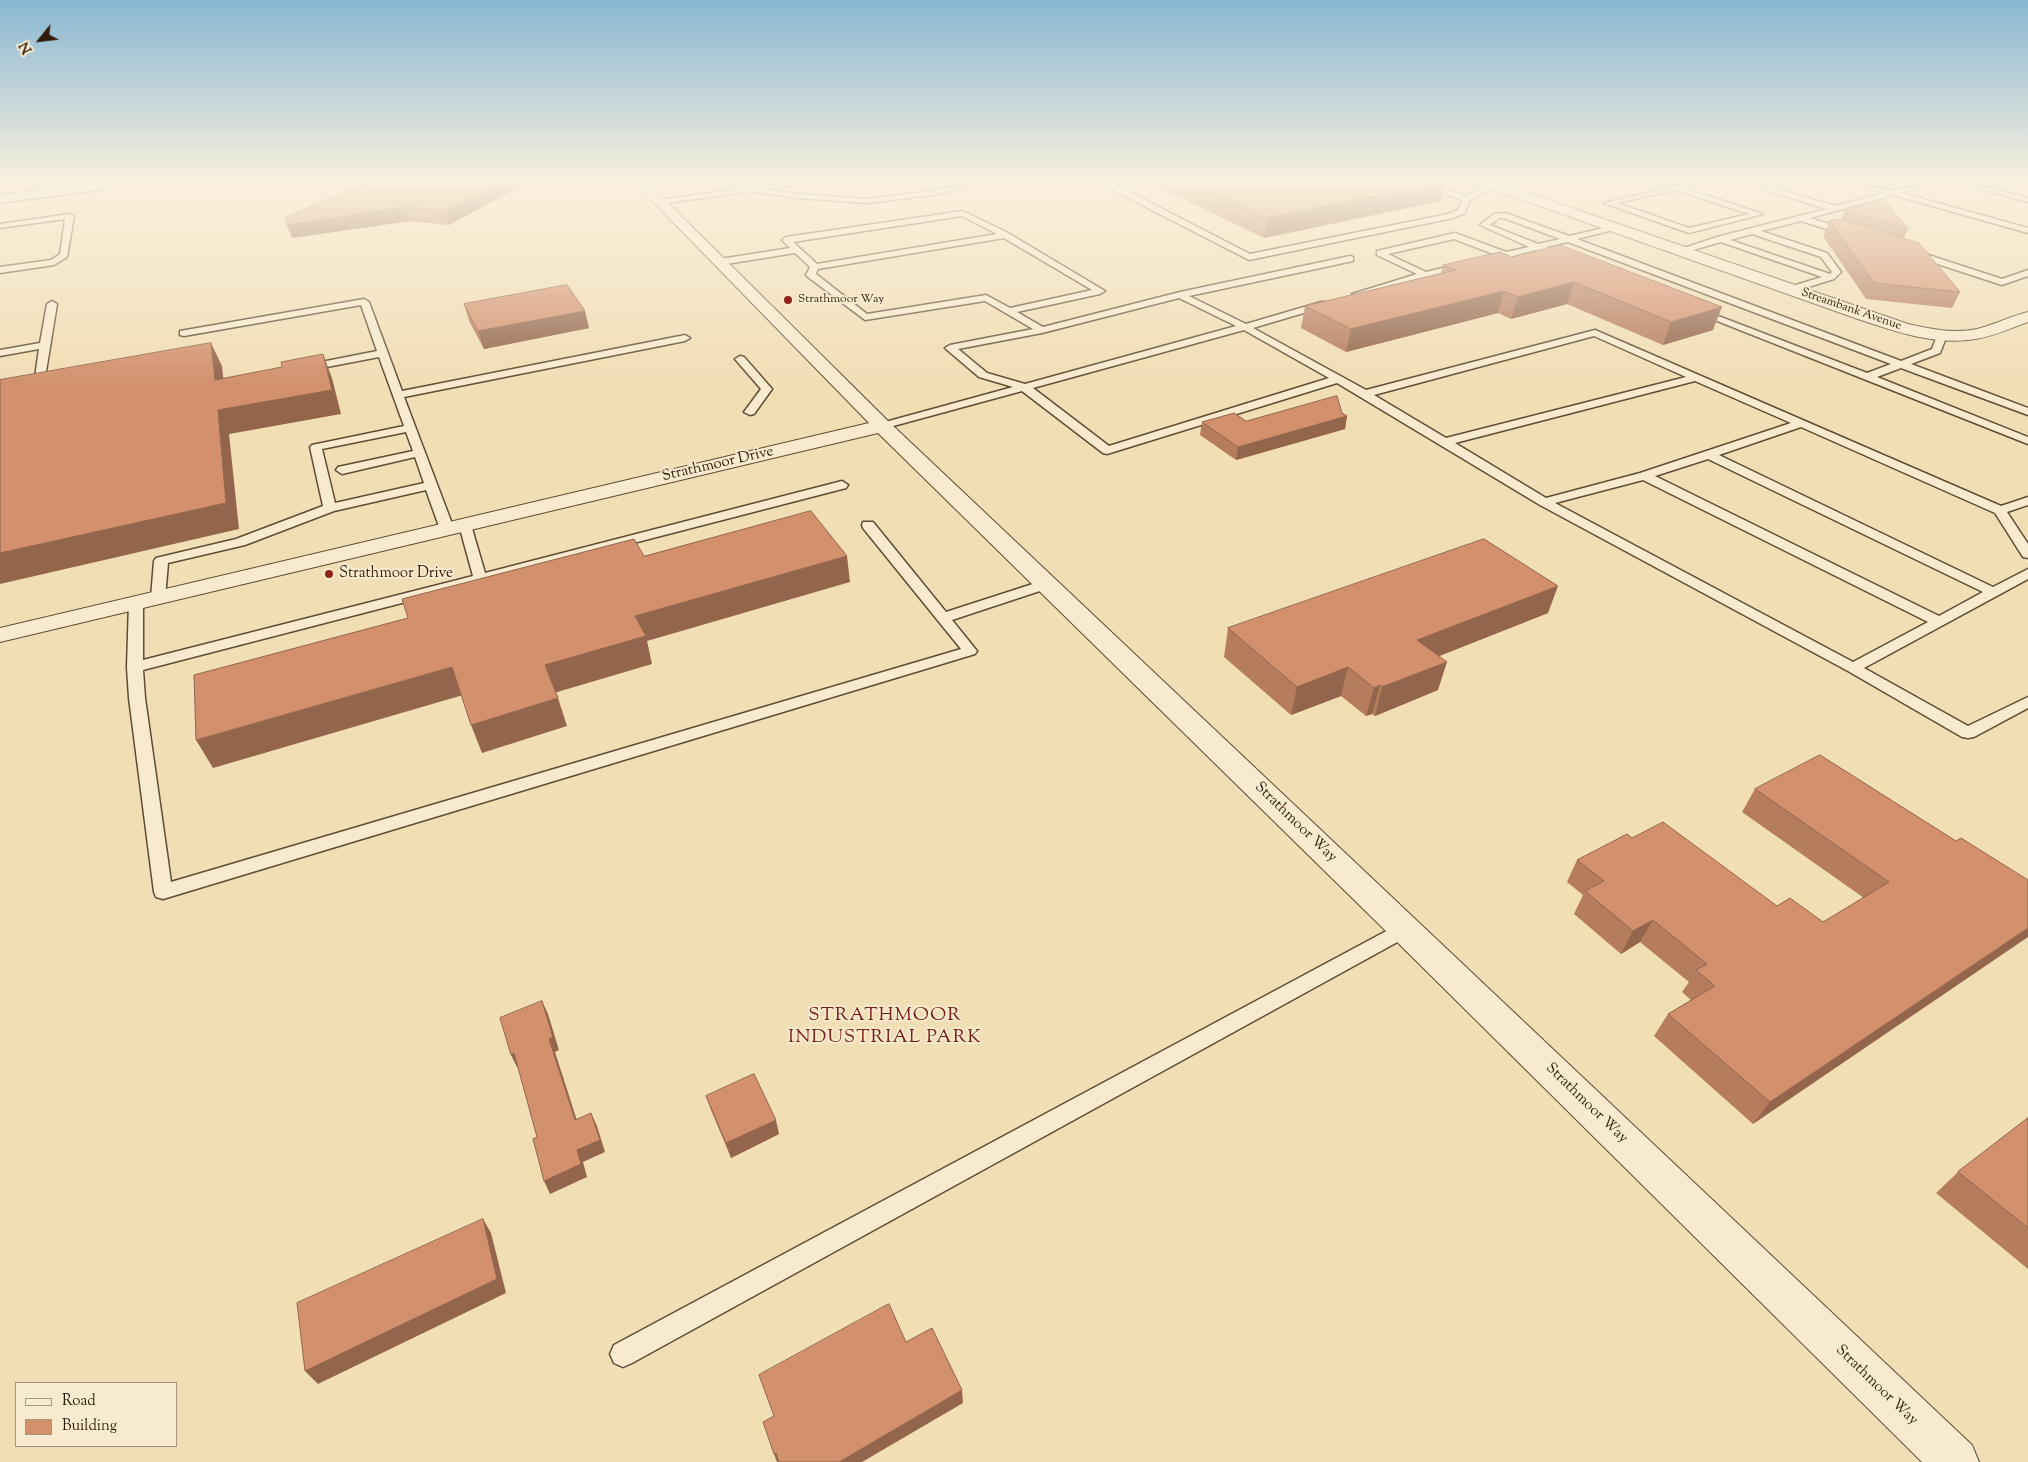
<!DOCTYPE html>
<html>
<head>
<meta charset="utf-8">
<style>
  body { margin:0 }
  #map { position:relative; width:2028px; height:1462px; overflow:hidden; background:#f2deb5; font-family:"Sorts Mill Goudy",serif }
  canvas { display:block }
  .legend { position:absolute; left:15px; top:1382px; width:162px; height:65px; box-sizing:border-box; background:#f7eacf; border:1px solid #a79780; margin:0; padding:6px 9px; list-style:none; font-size:15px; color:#2f1b09 }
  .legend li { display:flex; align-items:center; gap:10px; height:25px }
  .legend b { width:25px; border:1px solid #a79780 }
  .north { position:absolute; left:15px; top:15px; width:50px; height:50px; -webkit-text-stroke:4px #f7eacf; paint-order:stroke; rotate:241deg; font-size:14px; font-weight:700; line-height:20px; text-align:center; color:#2f1b09 }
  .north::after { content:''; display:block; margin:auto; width:18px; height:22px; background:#2f1b09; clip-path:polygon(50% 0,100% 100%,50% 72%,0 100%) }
</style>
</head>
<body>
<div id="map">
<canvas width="2028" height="1462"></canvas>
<ul class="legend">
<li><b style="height:6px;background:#f7eacf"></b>Road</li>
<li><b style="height:14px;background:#d2906d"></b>Building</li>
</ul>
<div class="north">N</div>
</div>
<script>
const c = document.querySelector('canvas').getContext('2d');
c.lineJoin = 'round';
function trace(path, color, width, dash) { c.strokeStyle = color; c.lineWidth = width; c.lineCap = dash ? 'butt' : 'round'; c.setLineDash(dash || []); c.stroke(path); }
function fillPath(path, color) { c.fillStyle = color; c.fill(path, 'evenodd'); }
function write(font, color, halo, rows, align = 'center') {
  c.font = font + ' "Sorts Mill Goudy",serif'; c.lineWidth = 4; c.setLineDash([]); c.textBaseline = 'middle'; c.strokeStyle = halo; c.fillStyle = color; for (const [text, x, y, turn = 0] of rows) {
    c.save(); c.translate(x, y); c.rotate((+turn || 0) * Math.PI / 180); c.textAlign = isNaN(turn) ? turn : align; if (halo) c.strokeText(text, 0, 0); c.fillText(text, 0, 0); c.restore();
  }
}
const service = new Path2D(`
  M733 180H742L752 186 797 180H815L811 182 766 189 797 194 868 199 932 191 987 180H1002L932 195 868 203 797 198 750 191 661 204 657 202 661 200 744 188Z
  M1110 180H1118L1116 185 1250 254 1448 214 1458 210 1462 200 1410 180H1421L1465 196 1492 183 1499 185 1470 200 1465 213 1453 218 1249 260 1109 188Z
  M1701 180H1714L1684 188 1763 214 1689 233 1604 203ZM1675 190 1749 214 1689 228 1617 203Z
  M1734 180H1745L1835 206 1884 193 1841 180C1858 180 1882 192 1895 190 1912 188 1927 180 1945 180L1902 193 2028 228V233L1893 195 1810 218 1852 231V235H1846L1801 221 1761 231 1827 253 1841 272 1834 279 1789 293 1786 292V288L1822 277 1721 242 1679 254 1675 251 1717 237 1826 209ZM1752 234 1821 257 1832 272 1830 274 1730 240Z
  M1946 180H1958L2028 198V202Z
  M963 211 1008 233 1105 291 1100 294 1017 312 1043 327 1180 292 1350 256 1353 257V261L1189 296 1246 324 1321 302H1327V306L1253 328 1366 390 1595 330 2001 506 2028 497V505L2007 512 2028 544V558L2023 557 1995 513 1801 427 1719 455 1993 587 2028 569V579L1864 668 1968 726 2028 697V708L1974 737 1968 738 1962 737 1848 671 1540 505 1337 383 1107 454 1103 453 1022 391 886 428H878L876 426 878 424 1013 387 979 377 945 348 950 345 1033 329 985 301 865 320 808 277 806 275 810 267 795 253 720 265 716 262 720 259 790 248 782 240 786 237ZM962 216 997 234 817 264 793 242ZM1004 238 1092 290 1010 308 986 295 867 314 816 274 818 269ZM1179 298 1236 326 1025 384 987 373 958 349 1042 333ZM1244 330 1329 378 1109 446 1033 388ZM1594 336 1686 377 1446 438 1374 395ZM1695 381 1791 423 1640 473 1546 498 1455 443ZM1708 459 1983 592 1939 616 1655 476ZM1643 480 1928 622 1853 662 1555 503Z
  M1505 213 1569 236 1617 225V229L1577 239 1901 361 1932 349 1938 333H1946L1947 335 1940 353 1911 364 2028 408V415L1901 368 1877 377 2028 437V444L1692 311 1694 309H1700L1867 373 1891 364 1568 242 1546 247 1550 249V253L1536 250 1486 263 1482 260 1483 258 1496 255 1454 239 1388 254 1426 272 1462 263 1466 266 1357 297 1352 294 1417 274 1377 255V251L1455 233 1506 252 1529 247 1480 225 1494 214ZM1499 218H1504L1560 239 1538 244 1490 225Z
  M70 214 74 216 67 257 54 265 0 273V267L51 260 60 254 65 219 0 228V224Z
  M1913 250 2002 279 2028 270V276L2002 285 1910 255 1909 253Z
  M364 299 369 302 402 391 685 335 690 338 685 341 404 397 454 529 452 532H442L440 529 426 490 334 511 245 545 168 563 165 598 163 601H153L151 598 154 561 156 558 236 539 323 506 310 447 312 445 404 426 379 357 306 371 301 368 306 365 377 351 361 305 184 336 180 335V331ZM406 432 413 451 338 467 336 470 342 474 415 457 424 483 335 503 322 449Z
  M52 301 57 304 44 384 39 387 34 384 39 349 0 356V350L40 343 47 304Z
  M740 356 744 357 772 389 754 414 750 415 744 412 761 389 735 359Z
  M842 481 848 485 846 488 143 670 145 698 171 882 961 649 863 528 862 525 863 522H873L946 612 1042 581H1052L1054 584 1052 587 952 620 977 651 975 654 163 899 156 897 154 892 129 698 127 667 129 603 131 600H141L143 603V660L473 576 459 525 460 522H470L471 525 485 573Z
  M1405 921 1412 924 1415 929 1412 934 632 1363 623 1367 614 1363 610 1354 614 1345Z`);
const minor = new Path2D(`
  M632 180H645L889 422 1972 1445 1979 1462H1922L1393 938 878 433 0 642V628L869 423Z
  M1473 180H1491L1908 324C1930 329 1954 334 1977 329 1994 325 2011 316 2028 312V322C2011 328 1994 336 1976 339 1935 346 1894 331 1855 318L1475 183Z`);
const secondary = new Path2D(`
  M119 180H153L147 184 0 203V195Z`);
const wall = new Path2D(`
  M372 180H532L449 225 410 221 292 238 287 225Z
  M1156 180H1439L1441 201 1264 238 1156 186Z
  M1845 210 1908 229 1904 238 1960 292 1952 308 1866 299 1823 236 1830 221 1841 219Z
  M1512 257 1713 330 1663 345 1567 304 1511 319 1498 313 1346 352 1301 328 1305 306 1441 273 1443 265Z
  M464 304 589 328 484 349 469 321Z
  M1342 413 1347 416 1345 429 1236 460 1200 435 1202 422 1246 421Z
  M1548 613 1439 656 1438 690 1375 716 1372 714 1366 716 1341 696 1291 715 1224 657 1228 628Z
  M1755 789 1956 841 2028 880 1753 1124 1654 1036 1668 1014 1691 1000 1682 992 1689 982 1640 942 1621 954 1574 914 1583 895 1567 882 1577 860 1632 838 1777 906 1823 922 1864 898 1742 812Z
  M706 1096 779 1134 731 1158 711 1110Z
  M2028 1118V1269L1936 1193 1958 1172Z`);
const shadedWall = new Path2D(`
  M505 180H532L449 225 445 211Z
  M1445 182 1441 201 1264 238 1267 218Z
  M405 207 410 221 292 238 287 225Z
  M1574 282 1567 304 1511 319 1518 297Z
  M1504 291 1498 313 1346 352 1351 329Z
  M1722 307 1713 330 1663 345 1671 322Z
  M585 311 589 328 484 349 478 331Z
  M211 343 222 366 226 404 215 380Z
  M323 354 332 378 341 414 229 434 239 529 0 584V553L218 410Z
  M1347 416 1345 429 1236 460 1238 447Z
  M847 556 850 582 647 641 652 664 554 693 545 665 635 616Z
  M1558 586 1548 613 1409 668 1417 640Z
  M1447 662 1438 690 1375 716 1382 687Z
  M452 667 463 695 213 768 196 740Z
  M1348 667 1341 696 1291 715 1297 687Z
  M1380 685 1372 714 1366 716 1374 688Z
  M558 698 567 726 482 753 471 725Z
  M1653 920 1640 942 1621 954 1633 931Z
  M2028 928V937L1753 1124 1770 1102Z
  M542 1001 548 1014 559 1050 555 1052 581 1133 575 1120 549 1039Z
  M514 1053 520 1066 517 1067 511 1055Z
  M591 1113 597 1126 605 1152 583 1162 587 1177 550 1194 544 1181Z
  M776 1120 779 1134 731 1158 726 1143Z
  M483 1219 491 1233 506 1293 318 1384 305 1371Z
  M962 1390 963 1403 862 1462H839Z
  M776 1453 779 1462H777L774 1454Z`);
const building = new Path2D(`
  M372 180H505L445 211 405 207 287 225 285 218Z
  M1184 180H1439L1445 182 1267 218Z
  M1884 200 1908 229 1845 210Z
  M1840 219 1919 243 1960 292 1874 283 1830 221Z
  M1560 245 1722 307 1671 322 1574 282 1518 297 1504 291 1351 329 1305 306 1456 270 1443 265 1500 252 1512 257Z
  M567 285 585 311 478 331 464 304Z
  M211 343 215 380 282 367 281 362 323 354 332 390 218 410 226 503 0 553V380Z
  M1337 396 1342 413 1347 416 1238 447 1202 422 1234 413 1246 421Z
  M811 511 847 556 635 616 646 636 545 665 558 698 471 725 452 667 196 740 194 675 408 618 402 599 634 539 644 556Z
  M1484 539 1558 586 1417 640 1447 662 1382 687 1380 685 1374 688 1348 667 1297 687 1228 628Z
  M1820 755 1956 841 1961 838 2028 880V928L1770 1102 1668 1014 1715 986 1696 970 1707 964 1653 920 1633 931 1585 891 1604 881 1577 860 1627 834 1632 838 1663 822 1777 906 1790 898 1823 922 1889 882 1755 789Z
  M542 1001 553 1037 549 1039 575 1120 591 1113 600 1140 577 1150 581 1164 544 1181 533 1139 537 1137 514 1053 511 1055 500 1018Z
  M754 1074 776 1120 726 1143 706 1096Z
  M2028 1118V1228L1958 1172Z
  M483 1219 497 1279 305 1371 297 1303Z
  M889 1304 906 1342 932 1328 962 1390 839 1462H779L776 1453 774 1454 763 1422 774 1416 759 1375Z`);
const markers = [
  [788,300,5,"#8f2418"],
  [329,574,5,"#8f2418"]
];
const farPoinames = [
  ["Strathmoor Way",798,300]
];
const farStreetnames = [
  ["Streambank Avenue",1851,310,19]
];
const streetNames = [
  ["Strathmoor Drive",718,465,-13],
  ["Strathmoor Way",1295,823,44],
  ["Strathmoor Way",1586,1104,44],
  ["Strathmoor Way",1876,1386,44]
];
const poiNames = [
  ["Strathmoor Drive",339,574]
];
const nearNeighbourhoodnames = [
  ["STRATHMOOR",885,1017],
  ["INDUSTRIAL PARK",885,1039]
];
trace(service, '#604c34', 3);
trace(minor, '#604c34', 2);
trace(secondary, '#2f1b09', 2);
fillPath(service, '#f7eacf');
fillPath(minor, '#f7eacf');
fillPath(secondary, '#f7eacf');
fillPath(wall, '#b57c5e');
fillPath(shadedWall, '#93654c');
fillPath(building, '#d2906d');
trace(building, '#93654c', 1);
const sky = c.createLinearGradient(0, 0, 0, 385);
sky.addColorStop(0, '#89b7d3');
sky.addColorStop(0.47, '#f9f0de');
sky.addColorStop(1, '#f9f0de00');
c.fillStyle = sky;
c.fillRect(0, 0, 2028, 385);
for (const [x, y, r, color] of markers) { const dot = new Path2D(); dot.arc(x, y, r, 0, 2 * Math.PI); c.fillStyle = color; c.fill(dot); trace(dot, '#f7eacf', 2); }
write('12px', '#2f1b09', '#f7eacf', farPoinames, 'left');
write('12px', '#2f1b09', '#f7eacf', farStreetnames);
write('15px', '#2f1b09', '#f7eacf', streetNames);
write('15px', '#2f1b09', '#f7eacf', poiNames, 'left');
c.letterSpacing = '1px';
write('19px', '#7a1f14', '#f7eacf', nearNeighbourhoodnames);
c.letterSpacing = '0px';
</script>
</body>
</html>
